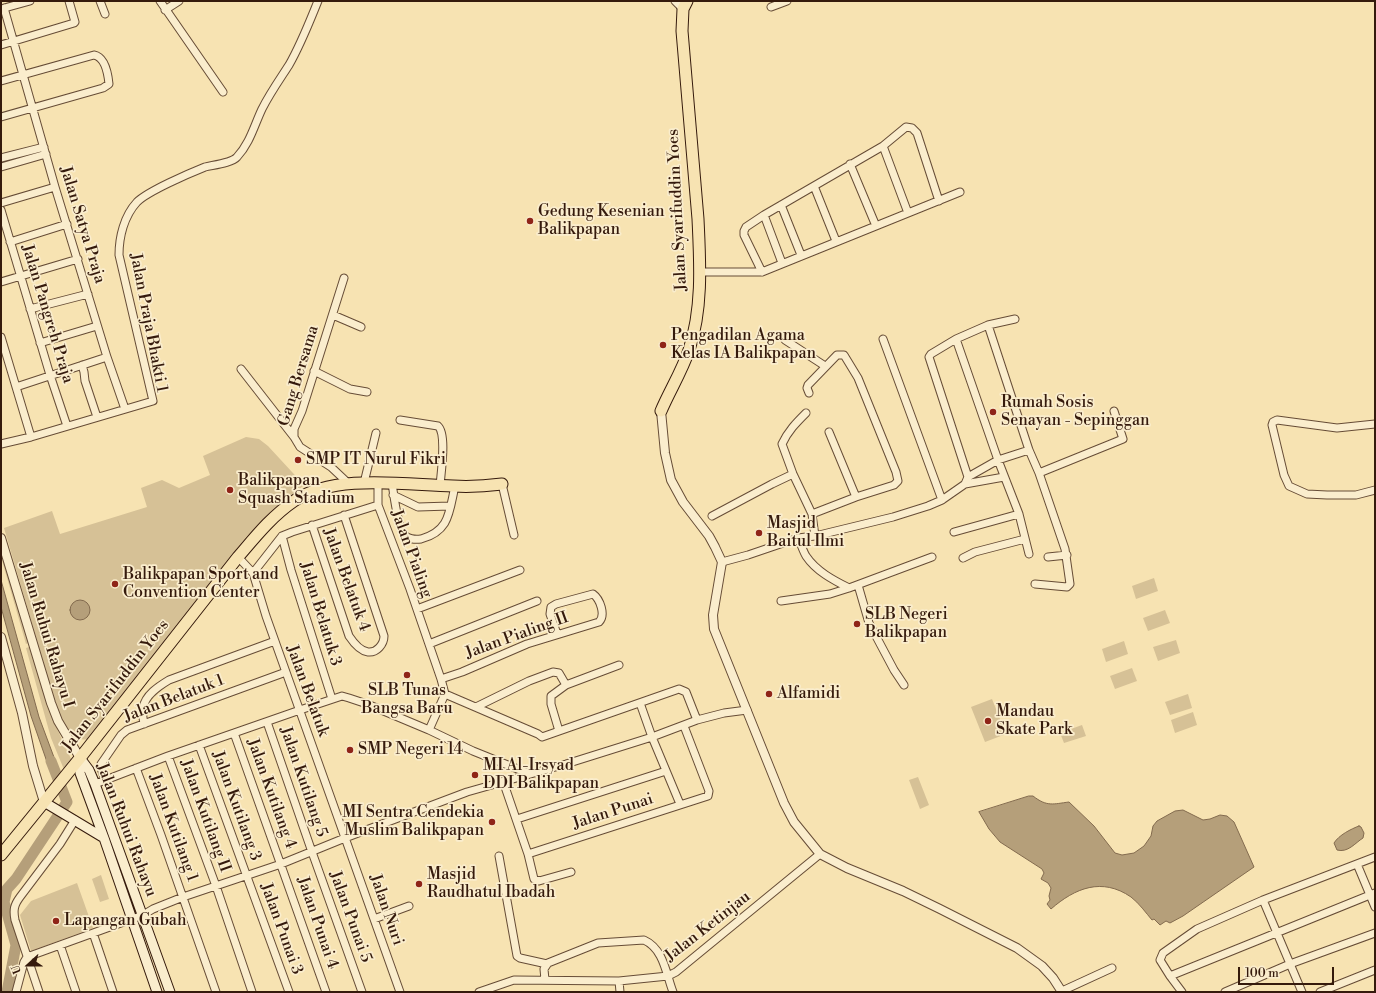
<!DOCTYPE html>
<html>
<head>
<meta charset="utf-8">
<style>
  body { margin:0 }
  #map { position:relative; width:1376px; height:993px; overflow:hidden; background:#f7e3b2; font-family:"Libre Bodoni",serif }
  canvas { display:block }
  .frame { position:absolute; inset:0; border:2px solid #351a0c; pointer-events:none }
  .north { position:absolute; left:8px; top:945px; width:40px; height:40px; -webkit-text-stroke:3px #faedcd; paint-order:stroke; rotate:249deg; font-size:11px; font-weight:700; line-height:16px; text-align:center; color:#351a0c }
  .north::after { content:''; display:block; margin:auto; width:14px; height:18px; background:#351a0c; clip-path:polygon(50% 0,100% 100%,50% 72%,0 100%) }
  .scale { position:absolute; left:1238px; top:967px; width:96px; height:18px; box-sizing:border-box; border:2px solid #351a0c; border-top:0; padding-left:5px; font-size:12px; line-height:14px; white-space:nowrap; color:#351a0c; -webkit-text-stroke:3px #faedcd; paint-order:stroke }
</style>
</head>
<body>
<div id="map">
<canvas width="1376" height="993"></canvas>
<div class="frame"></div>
<div class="north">U</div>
<div class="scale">100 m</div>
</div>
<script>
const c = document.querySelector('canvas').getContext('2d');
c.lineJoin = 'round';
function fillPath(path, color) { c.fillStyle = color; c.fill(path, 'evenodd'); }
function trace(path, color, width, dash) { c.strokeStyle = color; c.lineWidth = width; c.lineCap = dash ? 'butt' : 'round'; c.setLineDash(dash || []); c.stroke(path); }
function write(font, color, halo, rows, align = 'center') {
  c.font = font + ' "Libre Bodoni",serif'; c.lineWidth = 3.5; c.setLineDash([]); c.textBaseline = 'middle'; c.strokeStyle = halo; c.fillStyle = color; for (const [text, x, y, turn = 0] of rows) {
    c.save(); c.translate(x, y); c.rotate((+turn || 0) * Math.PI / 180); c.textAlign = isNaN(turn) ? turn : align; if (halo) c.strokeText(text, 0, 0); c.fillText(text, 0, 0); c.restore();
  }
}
const green = new Path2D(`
  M246 437 259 439 268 446 304 485 246 537 88 739C73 743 63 721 57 709L4 528 52 511 60 534 147 507 141 488 162 480 179 488 210 475 203 456Z
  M1 541 31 642 26 644 1 557Z
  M1154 578 1158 591 1136 599 1132 586Z
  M1165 610 1170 623 1148 631 1143 618Z
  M1176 640 1180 653 1158 661 1153 647Z
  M1124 641 1128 654 1106 662 1102 649Z
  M32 646 52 718 72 761 65 772 51 738 26 648Z
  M1132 668 1137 681 1115 689 1110 676Z
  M1188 694 1192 708 1170 715 1165 702Z
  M992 699 1006 734 985 742 971 707Z
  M1193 712 1197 725 1175 733 1171 720Z
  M1082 725 1086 736 1064 743 1060 733Z
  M918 777 929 805 920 809 909 780Z
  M101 875 109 899 100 902 92 879Z
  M77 883 93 928 31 951 20 915 31 901Z`);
const water = new Path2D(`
  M1 580 39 717 55 760 47 762 31 716 1 607Z
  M70 610a10 10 0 1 1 20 0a10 10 0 1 1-20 0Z
  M1029 796H1033C1047 807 1053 804 1069 802L1094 826 1115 853 1122 855 1134 853 1144 846 1151 836 1153 826 1157 821 1175 811 1183 810 1203 820 1210 819 1220 815 1227 816 1234 822 1254 867 1183 916 1170 923 1166 921 1160 925 1154 919 1152 920C1146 913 1139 903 1131 897 1102 877 1075 888 1051 909L1047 904 1050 900 1049 896 1051 888 1048 883 1041 879 1044 873 1042 869 1000 842 989 829 979 812Z
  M1359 826 1361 827 1364 833 1363 838C1355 843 1348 853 1337 850L1334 843C1339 835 1351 829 1359 826Z`);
const river = new Path2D(`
  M7 992 16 945 4 902 7 889 16 879 67 802 51 761`);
const minor = new Path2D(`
  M100 1 105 14
  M160 1 223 92
  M675 1 683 9
  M771 7 787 1
  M4 8 55 187 107 357 16 387
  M1 9 30 1
  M165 10 179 1
  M1 45 74 23 75 22 69 1
  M1 81 94 55C105 57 108 74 109 84L103 88 1 117
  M883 146 906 127 912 128 917 133 939 201
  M1 158 44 147
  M850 164 876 226
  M1 167 46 154
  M814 186 883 146 908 213
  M1 203 55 187
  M781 205 801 255
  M1 210 50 375 67 426
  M764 215 782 263
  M10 242 67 224
  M699 272H762L960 192
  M762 272 744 235V231L746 227 764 215 814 186 836 241
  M344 278 302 411 294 429V437L300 447 331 467 348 483
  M1 282 78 259
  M30 309 88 294
  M333 315 361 327
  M1015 319 988 325 1029 450 1039 473 1065 549 1070 584 1067 587 1035 584
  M1 337 31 437 1 444
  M883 339 942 500
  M956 339 998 460 1019 514 1029 554
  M785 340 825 366
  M40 343 97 326
  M107 357 125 409
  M82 365 84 372 85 381 97 417
  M241 369 294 437
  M314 371 350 389 367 392
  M806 413C796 423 788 431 782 444L793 474 812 514 856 497 894 485 898 481 896 472 858 378 844 355H837L808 385 807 388 809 393
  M400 420 438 426C447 434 441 472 440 486
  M1375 424 1337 428 1277 420 1273 422 1272 425 1284 475 1289 486 1307 494 1327 495H1356L1375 490
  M829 432 856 497
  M31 437 153 401 119 255C119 237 124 216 137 202 148 191 190 173 205 167 213 165 232 163 237 157 250 143 254 126 262 109 270 93 280 79 289 65 301 44 309 23 318 1
  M1039 473 1123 439 1114 411
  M968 477 929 357 931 354 956 339 988 325
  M364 483 376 433
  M378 483V505
  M392 483C394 496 397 524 404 534 407 539 415 540 421 539 450 531 449 512 455 486
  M502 484 514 535
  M965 484 1004 477
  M393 495 418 507 450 506
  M812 514 815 536
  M712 516 772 484 793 474
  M312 525 349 636C353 642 360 651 368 652 377 653 384 644 384 636L344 515
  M954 532 1019 514
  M282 536 291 570 332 699
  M798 538C801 544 803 551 806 556 816 571 833 580 849 588L932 557
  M238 557 253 573 266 616 400 992
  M1048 557 1067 555
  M963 558 975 552 1025 539
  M722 562 748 555 798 538 815 536 893 517 928 506 942 500 965 484 968 477 998 460 1029 450
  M253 573 282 536 292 532 378 505 410 589 441 679 445 694 429 730
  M858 585 869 623 894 670 904 685
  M781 601 830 594 849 588
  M417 609 520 570
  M429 644 537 601
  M441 679 462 672 527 644 599 622C606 615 600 599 593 594L556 604 551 607 550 614 557 634
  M445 694 538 734 542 737 679 689 686 692 697 720
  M640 703 652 737 680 804
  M476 707 529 681 553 672 559 673 566 685
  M267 722 312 852 362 992
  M144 724C143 719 142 713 143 708 145 695 159 686 169 680L275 641
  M559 731 551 704V696L566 685 619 665
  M234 733 326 992
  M199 745 289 992
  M168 756 216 886 252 992
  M136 768 161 835 216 992
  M105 780 101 768V764L121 735 127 730 286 672
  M503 781 528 854 708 796 709 791 684 726
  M95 784 168 756 300 710 342 696 349 698 367 704 429 730 473 751 530 774
  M517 819 666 771
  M528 854 534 879 539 881 571 872
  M499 856 517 956 520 958 547 964
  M1357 864 1375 907
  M1263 900 1302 992
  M374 919 409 906
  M93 933 113 992
  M60 945 76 992
  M27 957 143 915 153 909 183 897 281 864 345 838 467 792 566 764 652 737 697 720 724 713 747 710
  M1170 976 1375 893
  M545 980 544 969 548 963 598 943 644 940C664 949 666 974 673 992
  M619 981 620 992
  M1062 991 1112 968
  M16 992 24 962 27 957
  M39 992 15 920C13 910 14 905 20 897L60 844 75 820
  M479 992 514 980 619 981 668 976 676 972 820 854
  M1182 992 1170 976 1160 960 1163 953 1197 929 1263 900 1375 857
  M1225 992 1290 964 1375 933
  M1320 992 1375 970`);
const tertiary = new Path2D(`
  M661 411 665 453 671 480 683 502 709 536 715 547 722 562 713 615 714 629 784 803 794 822 820 854 847 868 903 891 940 909 1017 948 1042 966 1053 978 1062 992
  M1 538 51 703 58 721 80 758
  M1 637 22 713 33 766 44 802`);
const secondary = new Path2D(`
  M80 758 89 770 95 784 170 992
  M80 758V773L104 838 157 992
  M44 802 104 838`);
const trunk = new Path2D(`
  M661 411C670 390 682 371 689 350 703 308 700 262 698 219L682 31 683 9 687 1
  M1 855 80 758 238 557C256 536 272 516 294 501 335 473 406 485 453 486 470 487 486 486 502 484`);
const markers = [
  [530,221,4,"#8f2418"],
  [663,345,4,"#8f2418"],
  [993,412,4,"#8f2418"],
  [298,460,4,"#8f2418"],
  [230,490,4,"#8f2418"],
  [759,533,4,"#8f2418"],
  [115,584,4,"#8f2418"],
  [857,624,4,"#8f2418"],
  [407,675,4,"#8f2418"],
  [769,694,4,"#8f2418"],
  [988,721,4,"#8f2418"],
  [350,750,4,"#8f2418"],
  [475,775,4,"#8f2418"],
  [492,822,4,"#8f2418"],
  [419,884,4,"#8f2418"],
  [56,921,4,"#8f2418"]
];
const streetNames = [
  ["Jalan Syarifuddin Yoes",678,210,-93],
  ["Jalan Satya Praja",82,225,73],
  ["Jalan Pangreh Praja",47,314,73],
  ["Jalan Praja Bhakti 1",148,323,79],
  ["Gang Bersama",299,376,-73],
  ["Jalan Pialing",411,554,70],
  ["Jalan Belatuk 4",346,580,70],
  ["Jalan Belatuk 3",320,614,73],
  ["Jalan Ruhui Rahayu I",46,635,73],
  ["Jalan Pialing II",517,636,-20],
  ["Jalan Syarifuddin Yoes",116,686,-52],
  ["Jalan Belatuk",307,691,70],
  ["Jalan Belatuk 1",174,699,-21],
  ["Jalan Kutilang 5",303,782,71],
  ["Jalan Kutilang 4",271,794,70],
  ["Jalan Kutilang 3",236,806,70],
  ["Jalan Punai",613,812,-18],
  ["Jalan Kutilang II",205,816,70],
  ["Jalan Kutilang 1",173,828,70],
  ["Jalan Ruhui Rahayu",126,830,69],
  ["Jalan Nuri",386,910,71],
  ["Jalan Punai 5",350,917,70],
  ["Jalan Punai 4",317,923,71],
  ["Jalan Ketinjau",708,927,-38],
  ["Jalan Punai 3",281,929,70]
];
const poiNames = [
  ["Gedung Kesenian",538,212],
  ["Balikpapan",538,230],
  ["Pengadilan Agama",671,336],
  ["Kelas IA Balikpapan",671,354],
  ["Rumah Sosis",1001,403],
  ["Senayan - Sepinggan",1001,421],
  ["SMP IT Nurul Fikri",306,460],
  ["Balikpapan",238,481],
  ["Squash Stadium",238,499],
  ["Masjid",767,524],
  ["Baitul Ilmi",767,542],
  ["Balikpapan Sport and",123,575],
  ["Convention Center",123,593],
  ["SLB Negeri",865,615],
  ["Balikpapan",865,633],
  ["SLB Tunas",407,691,"center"],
  ["Bangsa Baru",407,709,"center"],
  ["Alfamidi",777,694],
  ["Mandau",996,712],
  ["Skate Park",996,730],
  ["SMP Negeri 14",358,750],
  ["MI Al-Irsyad",483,766],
  ["DDI Balikpapan",483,784],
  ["MI Sentra Cendekia",484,813,"right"],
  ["Muslim Balikpapan",484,831,"right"],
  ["Masjid",427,875],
  ["Raudhatul Ibadah",427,893],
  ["Lapangan Gubah",64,921]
];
fillPath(green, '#d6c196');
fillPath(water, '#b59f7a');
trace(water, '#826a4e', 1);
trace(river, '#b59f7a', 11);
trace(minor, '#664c36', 9);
trace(tertiary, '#664c36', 10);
trace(secondary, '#351a0c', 11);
trace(trunk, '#351a0c', 13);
trace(minor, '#faedcd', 7);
trace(tertiary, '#faedcd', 8);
trace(secondary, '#faedcd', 9);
trace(trunk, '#f7e3b2', 11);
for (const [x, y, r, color] of markers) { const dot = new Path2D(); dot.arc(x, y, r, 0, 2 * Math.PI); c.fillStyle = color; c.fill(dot); trace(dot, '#faedcd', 1.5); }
write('16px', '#351a0c', '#faedcd', streetNames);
write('16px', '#351a0c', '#faedcd', poiNames, 'left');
</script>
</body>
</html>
